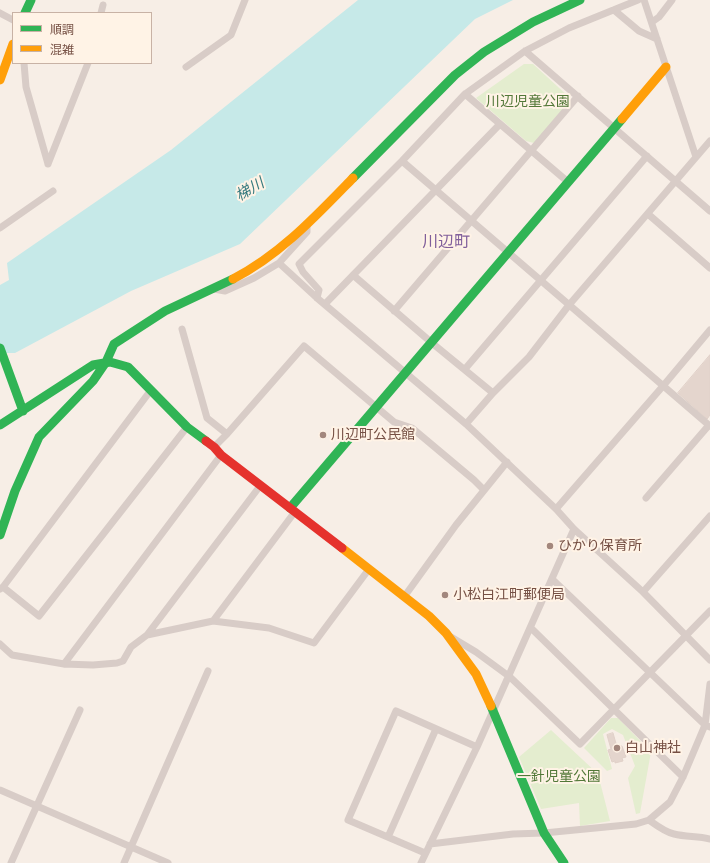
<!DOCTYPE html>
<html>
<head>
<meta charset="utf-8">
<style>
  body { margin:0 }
  #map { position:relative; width:710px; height:863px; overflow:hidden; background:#f7eee6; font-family:Arial,"Noto Sans JP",sans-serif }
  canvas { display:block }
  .legend { position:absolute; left:12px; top:12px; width:140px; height:52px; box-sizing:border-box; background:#fff3e6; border:1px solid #c8b2a5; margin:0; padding:5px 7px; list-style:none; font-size:12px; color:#765044 }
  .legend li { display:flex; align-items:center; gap:8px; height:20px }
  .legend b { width:20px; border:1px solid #c8b2a5 }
</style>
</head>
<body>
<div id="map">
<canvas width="710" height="863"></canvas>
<ul class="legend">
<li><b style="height:5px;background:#30b455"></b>順調</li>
<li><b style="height:5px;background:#ff9f0a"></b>混雑</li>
</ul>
</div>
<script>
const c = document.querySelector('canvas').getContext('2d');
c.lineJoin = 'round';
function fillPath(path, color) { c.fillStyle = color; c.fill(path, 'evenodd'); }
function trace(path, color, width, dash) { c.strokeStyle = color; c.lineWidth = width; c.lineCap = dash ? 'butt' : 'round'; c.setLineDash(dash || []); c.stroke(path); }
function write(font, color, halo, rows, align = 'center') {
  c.font = font + ' Arial,"Noto Sans JP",sans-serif'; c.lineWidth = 4; c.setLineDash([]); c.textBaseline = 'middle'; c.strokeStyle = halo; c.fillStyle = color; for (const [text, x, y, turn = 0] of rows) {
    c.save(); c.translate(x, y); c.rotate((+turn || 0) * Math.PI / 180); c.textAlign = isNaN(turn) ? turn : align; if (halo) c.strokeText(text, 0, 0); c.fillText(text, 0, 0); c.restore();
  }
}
const green = new Path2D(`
  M524 64H533L569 97 570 102 534 143 526 141 476 98Z
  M611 718H618L651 752 640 813 636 814 628 778 635 766 623 735 612 729 603 734 612 769 607 771 584 748Z
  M551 730 598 774 610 821 580 826 579 803 541 809 519 757Z`);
const water = new Path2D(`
  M358 0H513L475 19 240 244 131 291 15 353H0V285L9 280 7 263 171 150Z`);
const building = new Path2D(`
  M710 355V415L707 419 678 393Z
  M613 733 617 747 622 746 626 757 622 758 623 761 615 763V761L612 762 608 750 611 749 607 735Z`);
const street = new Path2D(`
  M644 0 696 157
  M614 10 639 31 657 39
  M0 13 13 20
  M101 13 103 5
  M652 22 659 17 672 0
  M525 51 710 211
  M24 63 26 87 48 164
  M186 67 231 35 245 0
  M465 94 568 182
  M402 161 710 426
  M48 164 88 63
  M648 214 710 268
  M0 228 53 191
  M279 263 317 298 466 424 556 509 574 529 643 592 710 660
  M353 275 432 343 493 393
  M214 289 225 291 254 278 279 263 307 232V225
  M317 298 319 290 303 272 299 264 402 161 465 94 525 51 569 28 638 0
  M325 304 500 124
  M394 311 578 96
  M182 329 207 418 227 434
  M465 369 647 156
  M466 424 493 393 529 357 569 305 710 141
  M214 447 227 434 304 346 394 422 412 428 474 480 484 490
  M646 498 709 425
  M556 509 663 386 710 330
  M552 579 705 725 710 727
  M3 587 39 616 187 427
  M0 589 3 587 151 390
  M643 592 710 516
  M404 597 456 525 507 462
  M213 621 294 513
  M531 628 683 777
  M147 635 260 486
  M451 637 476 652 510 677 580 744 710 611
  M0 644 12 655 64 664 93 665 117 663 123 661 131 647 147 635 213 621 269 628 314 643 369 569
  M64 664 221 455
  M0 790 168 863
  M649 820C656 825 665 832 674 834 686 837 698 836 710 839
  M388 837 436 729
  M430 844 513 834 544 833 616 826 636 824 649 820 670 802 683 777 705 725 710 684
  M425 853 348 820 396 711 477 747
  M11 863 80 710
  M124 863 208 671
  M421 863 477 747 574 529`);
const fast = new Path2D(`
  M25 13 31 0
  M353 178 455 75 484 52 533 22 580 0
  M0 348 23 411
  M0 425 93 365 110 362 128 367 187 427 206 441
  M290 508 622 119
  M0 535 15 491 39 437 93 381 106 362 114 344 165 311 233 279
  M491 706 544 833 564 863`);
const slow = new Path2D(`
  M0 80 13 44
  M622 119 666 67
  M233 279C280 255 316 216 353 178
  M342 548 429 616 446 633 476 674 491 706`);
const jam = new Path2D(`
  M206 441 214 447 221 455 342 548`);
const markers = [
  [323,435,4,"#a3877d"],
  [550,546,4,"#a3877d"],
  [445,595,4,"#a3877d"],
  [617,748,4,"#a3877d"]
];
const parkNames = [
  ["川辺児童公園",528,102],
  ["一針児童公園",559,777]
];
const poiNames = [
  ["川辺町公民館",331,435],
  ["ひかり保育所",558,546],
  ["小松白江町郵便局",453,595],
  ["白山神社",625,748]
];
const waterNames = [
  ["梯川",250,190,-31]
];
const quarterNames = [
  ["川辺町",446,243]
];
fillPath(green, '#e4edcf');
fillPath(water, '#c6e9e8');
fillPath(building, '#e4d5cd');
trace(building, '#e0d0c8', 1);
trace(street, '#d8ccc7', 7);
trace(fast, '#30b455', 9);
trace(slow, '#ff9f0a', 9);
trace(jam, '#e5322d', 9);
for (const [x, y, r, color] of markers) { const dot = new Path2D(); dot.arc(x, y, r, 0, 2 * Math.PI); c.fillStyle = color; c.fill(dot); trace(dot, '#fff3e6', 1.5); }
write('14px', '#527838', '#fff3e6', parkNames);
write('14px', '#765044', '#fff3e6', poiNames, 'left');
write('italic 15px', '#367a7e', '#fff3e6', waterNames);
write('16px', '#805f9b', '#fff3e6', quarterNames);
</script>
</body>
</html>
